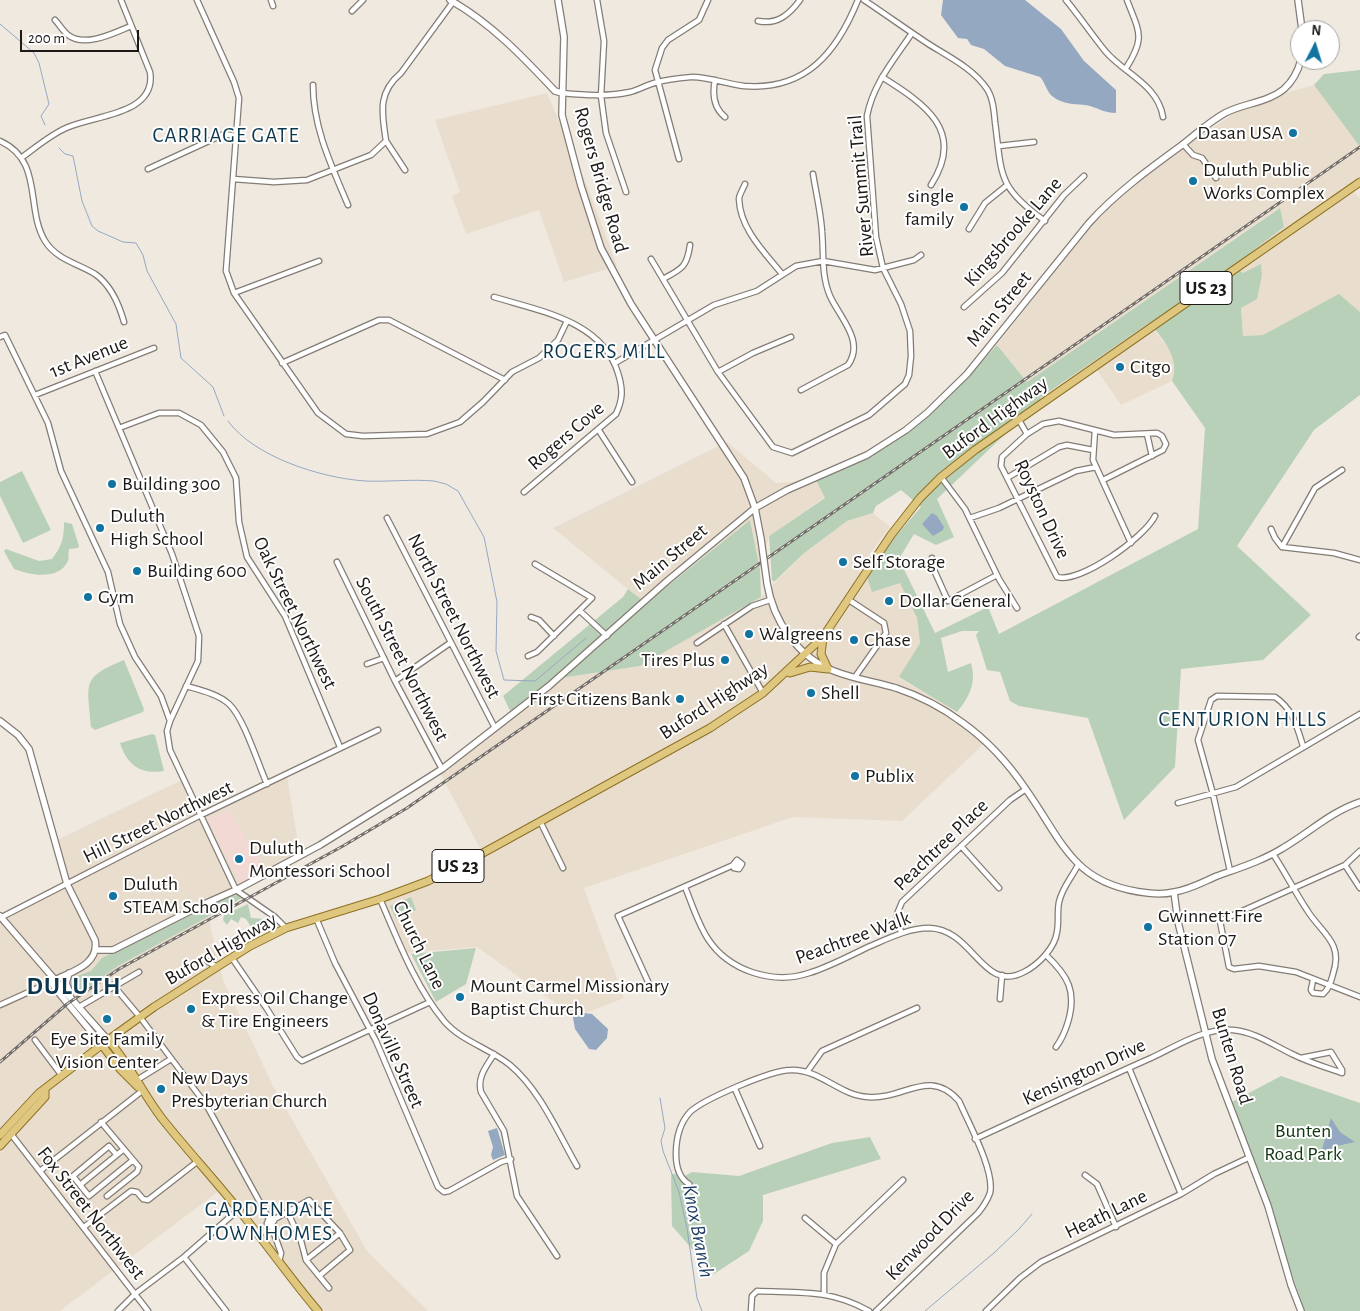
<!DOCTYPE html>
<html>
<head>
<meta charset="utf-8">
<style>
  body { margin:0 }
  #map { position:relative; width:1360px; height:1311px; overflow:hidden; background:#f0e9e0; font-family:"Alegreya Sans",sans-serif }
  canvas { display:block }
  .north { position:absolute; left:1290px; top:20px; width:50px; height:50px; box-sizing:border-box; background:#fff; border:1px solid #a4a3a2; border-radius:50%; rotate:5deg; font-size:14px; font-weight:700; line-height:20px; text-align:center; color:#1c1916 }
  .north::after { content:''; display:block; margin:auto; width:18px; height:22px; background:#1073a0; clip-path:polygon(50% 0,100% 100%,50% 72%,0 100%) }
  .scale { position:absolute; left:20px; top:30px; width:119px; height:22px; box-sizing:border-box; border:2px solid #1c1916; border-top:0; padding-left:6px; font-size:15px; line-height:18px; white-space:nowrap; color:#1c1916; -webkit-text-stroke:4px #fff; paint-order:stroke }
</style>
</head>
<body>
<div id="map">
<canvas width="1360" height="1311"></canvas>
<div class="north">N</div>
<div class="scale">200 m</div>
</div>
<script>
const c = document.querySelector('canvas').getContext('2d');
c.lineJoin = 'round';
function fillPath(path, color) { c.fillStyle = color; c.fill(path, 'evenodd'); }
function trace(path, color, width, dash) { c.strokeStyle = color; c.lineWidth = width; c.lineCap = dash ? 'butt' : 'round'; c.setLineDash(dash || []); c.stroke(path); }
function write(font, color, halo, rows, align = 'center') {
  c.font = font + ' "Alegreya Sans",sans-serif'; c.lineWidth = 4; c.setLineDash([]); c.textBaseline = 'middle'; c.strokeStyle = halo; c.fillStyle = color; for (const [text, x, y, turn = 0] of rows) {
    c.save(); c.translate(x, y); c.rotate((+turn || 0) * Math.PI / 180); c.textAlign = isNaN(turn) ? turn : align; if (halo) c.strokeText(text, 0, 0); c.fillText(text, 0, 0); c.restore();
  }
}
const built = new Path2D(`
  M1314 85 1360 147V182L1351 189 1360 198V312L1339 295 1263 335 1243 336 1241 308 1262 275 1261 265 1243 273 1233 266 1284 227 1279 208 1027 382 997 345 1108 204 1150 171 1249 103Z
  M547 93 588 188 617 266 564 282 539 210 466 234 452 196 460 192 435 120Z
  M1149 323 1171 352 1176 372 1172 381 1121 405 1092 363Z
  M727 442 776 483 816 480 825 497 769 536 760 570 750 520 645 603 553 528Z
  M873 513 890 527 858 570 867 577 900 583 917 618 920 643 899 678 944 704 989 739 902 821 793 817 584 888 624 998 575 1017 477 947 406 953 381 897 413 884 482 852 437 768 561 678 640 666 761 597 803 554 847 521Z
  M287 776 300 855 205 903 223 980 273 1086 367 1251 428 1311H319L224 1187 60 1311H0V915L69 881 57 840 140 800 186 778 205 816Z`);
const education = new Path2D(`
  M229 809 264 870 240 883 208 820Z`);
const green = new Path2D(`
  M1360 70V147L1314 85 1324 74Z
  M1280 208 1284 227 1233 266 1243 273 1261 264 1262 275 1257 299 1241 308 1243 336 1263 335 1339 294 1360 312V395L1314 430 1237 546 1311 615 1263 660 1181 669 1175 767 1124 820 1088 718 1019 706 1010 701 1000 672 987 670 976 635 979 631H962L941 638 948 672 971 663C977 682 969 698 957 712L899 677 920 643 917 618 900 583 872 592 867 577 894 538 921 507 901 490 876 506 873 513 847 521 803 554 774 582 772 580 769 536 825 498 816 480 894 440 965 379 997 345 1027 382ZM1149 323C1163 338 1181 360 1172 381L1205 428 1198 529 999 634 988 607 935 633 899 559 914 534 936 545 954 537 937 499 1041 400 1040 398Z
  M22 471 51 530 23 543 0 496V482Z
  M750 520 760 570 761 597 640 666 561 678 511 713 503 696 623 597 628 589 646 603Z
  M64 522 72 524 79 546 78 548 69 549C68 553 69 558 68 561 59 581 29 575 14 569L4 551 6 549 39 561 52 559C62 546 64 538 64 522Z
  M124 660 144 709 143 712 95 730 91 727C88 683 80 678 124 660Z
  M152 734 155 735 164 771C141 775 127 765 120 743Z
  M238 895 244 897 118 966 77 995 70 987 72 978 91 971 102 958 231 896Z
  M411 897 416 910 396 919 390 906Z
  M248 904 251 918 266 919 272 924 266 927 261 923 255 933 246 919 241 917 238 923 231 919 227 925 223 920 224 915Z
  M476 948 466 984 436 1002 411 954Z
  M1281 1076 1360 1103V1311H1305L1230 1103Z
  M870 1137 881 1159 763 1195V1221L749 1251 714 1274 672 1226 671 1175 679 1172 681 1178 692 1172 739 1176 832 1143Z`);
const water = new Path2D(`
  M943 0H1025L1061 29 1084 61 1116 90V113C1105 113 1100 109 1090 106 1077 103 1064 106 1052 96 1047 92 1045 82 1040 77L1005 66 984 49 971 45 967 39 958 38 941 15Z
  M932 513 937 516 944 527 943 530 933 536 922 524Z
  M576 1012 592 1014 608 1029 607 1038 596 1050 589 1049 575 1029 573 1018Z
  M1331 1118 1340 1132 1355 1142 1337 1146 1321 1153Z
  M497 1128 505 1155 493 1160 491 1155 493 1147 488 1131Z`);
const stream = new Path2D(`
  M0 24 34 53 39 63 49 104 41 116 45 125
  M59 148 65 154 73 156 82 201 92 226 98 231 123 242 136 243 143 255 147 271 176 324 181 358 213 387 224 416
  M228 421C254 457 321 478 365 481 388 482 411 479 434 481L446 484 458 491 484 537 497 602 496 651 504 680 535 681 586 638
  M660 1098 665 1128 661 1141 663 1151 679 1192 687 1228 697 1298 702 1311
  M925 1311 995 1252 1019 1229 1032 1214`);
const street = new Path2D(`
  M197 0 234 82 239 98 226 271 234 293 318 413 346 434 363 436 427 434 460 422 483 402 512 372 539 358 558 340 567 321
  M271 0 273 6
  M597 0 604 41 601 96 606 133 626 192
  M864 0C885 14 906 29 927 43 947 56 973 68 987 89 993 98 994 111 995 122 1002 175 997 187 1045 221
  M1066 0C1080 17 1092 35 1106 52 1125 74 1158 85 1163 117
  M352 11 363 0
  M55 20C59 24 63 31 68 35 85 48 114 33 131 26
  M758 21C777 25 789 15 800 0
  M1126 68C1146 37 1139 32 1127 0
  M882 77C925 104 966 131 931 185
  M715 80C712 95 714 108 725 117
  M313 85C313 128 332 167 348 205
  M562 93C584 95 607 97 630 92 639 90 648 84 658 82 669 79 681 78 692 77 709 77 727 84 744 86 806 91 837 52 858 0
  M0 141C44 161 25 208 45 241 57 260 77 263 95 274 111 285 119 304 124 322
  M386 141C382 113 377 93 401 73L453 2
  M386 141 405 170
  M1183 144 1193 155 1202 158 1216 178
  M999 146 1034 142
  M21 158C35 148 50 135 66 128 94 115 157 115 150 72L121 0
  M679 159 655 70 662 48 668 40 699 20 708 0
  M148 169 224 134 236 136
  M233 179 274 182 307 180 371 155 386 141
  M745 184C743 189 739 195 739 199 740 229 765 253 782 274
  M969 229 985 203 1006 186
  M651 259 718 372 773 447 792 453 869 415 905 384 909 375 911 356 910 331 901 304 883 268 876 237 867 116C873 84 894 60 912 33
  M663 279C682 269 687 267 690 245
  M234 293 319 261
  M494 297C540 311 602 321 618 373 623 389 623 399 616 414L524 492
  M964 307 1002 273 1064 195 1084 176
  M0 337 5 335 48 423 61 471 108 572 120 624 135 657 161 696 170 721
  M282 363 379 320H389L505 380
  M615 363 714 305 757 291 796 266 823 261 875 270 914 260 921 255
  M95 371 172 554 199 636 198 661 170 721 167 731 170 750 236 890 275 917 286 928
  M718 372 753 353 791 337
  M801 390 848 365C865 341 840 318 830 296 821 275 824 254 822 232 821 213 816 193 813 174
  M35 395 154 348
  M1019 420 1027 434
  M119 428 159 413H179L201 425 223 452 236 478 239 522 247 557 285 616 340 747
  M598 429 632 482
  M1095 430 1093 460 1131 543
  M1147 434 1152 456
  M941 477 965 509 999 579 1017 608
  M1007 478 1059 447 1067 445 1093 450
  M1103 480 1163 450 1166 444 1162 436 1157 433 1114 435 1059 421 1043 424 1027 434 1002 457 1001 466 1057 577C1080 584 1145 537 1155 516
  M387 518 495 728
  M970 518 999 508 1076 471 1096 467
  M1271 529 1275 538 1282 547 1334 553 1360 560
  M1282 547 1315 488 1342 470
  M932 558 934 570 948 601 997 575
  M337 562 395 681 442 769
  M849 600 884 623 886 633 855 677
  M580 611 607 636
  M531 617 539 620 554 636
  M724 624 763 693
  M1359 637 1360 636
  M697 643 752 606 770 600
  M528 656 537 652 592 598 535 564
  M367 664 384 658
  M395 681 450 643
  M186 686C200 690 218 694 229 704 244 718 258 764 267 784
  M1178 803 1236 787 1360 714
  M540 821 563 868
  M961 846 999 888
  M1360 851 1345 865 1220 921 1229 967 1234 969 1259 966 1296 972 1360 997
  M1273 854C1285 872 1295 892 1307 910 1321 933 1344 942 1333 974 1331 982 1329 989 1323 994L1313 993 1311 990 1313 980
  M737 860 742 864 739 869 734 868 738 863 733 865Z
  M1345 865 1360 888
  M1230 871 1213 794 1198 740 1211 700 1217 696 1275 697C1293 709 1297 727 1303 746
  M685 887C692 904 698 924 708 939 729 971 773 985 809 973 829 967 849 956 868 947 887 939 908 928 929 928 974 929 982 994 1024 972 1038 965 1055 948 1057 932 1059 922 1057 912 1059 902 1062 888 1072 877 1078 865
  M380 899C398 940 415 986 444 1021 461 1041 489 1048 510 1065 540 1090 558 1133 577 1166
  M0 918 199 816 378 730
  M316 918 335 963 376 1041 438 1187 444 1192 449 1191 501 1162 511 1159
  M901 933 897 914 902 902 1010 800 1026 789
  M1046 955C1068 976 1077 991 1068 1022 1065 1032 1062 1039 1056 1047
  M232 958 267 1009 297 1057 302 1061 430 1002
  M207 961 217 967
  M113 985 140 1017 207 1106 269 1219
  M650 986 618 916 738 863
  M1000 999 1002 975
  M0 1005 53 981
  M79 1007 139 972
  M35 1040 62 1076
  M494 1054C486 1067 477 1077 481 1092L504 1131 517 1196 557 1256
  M1129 1068 1181 1194
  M807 1072 822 1051 917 1008
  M137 1080 171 1059
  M735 1089 760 1146
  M101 1122 139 1167 137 1172 107 1196
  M11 1134 148 1311
  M975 1139C1034 1112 1092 1084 1151 1058 1175 1047 1205 1027 1233 1030 1255 1032 1273 1045 1292 1054 1308 1062 1325 1067 1342 1073V1070L1331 1052 1301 1058
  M116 1154 109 1146 73 1176 80 1185 124 1149
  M40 1171 142 1091
  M1085 1175 1097 1184 1116 1227
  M689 1184C679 1178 676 1165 676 1154 676 1138 679 1124 690 1112 704 1099 771 1070 791 1070 820 1069 840 1096 868 1097 904 1100 929 1067 959 1101 968 1122 995 1171 990 1193 987 1201 983 1207 978 1213L876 1311
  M80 1185 89 1196 133 1160
  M288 1213 301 1241 306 1260 329 1288
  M805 1218 836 1244
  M273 1220 309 1200 340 1233 350 1250 319 1276
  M271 1225 267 1223 269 1219 274 1221 271 1225 281 1253 279 1262
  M84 1227 131 1191 137 1192 143 1199 148 1200 198 1161
  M184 1257 226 1311
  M306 1260 340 1233
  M824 1293V1273L836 1244 903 1180
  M118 1311 135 1294 184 1257 238 1210
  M751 1311 752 1296 757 1291C800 1293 830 1289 869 1311
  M986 1311 1020 1278 1041 1262 1181 1194 1214 1174 1248 1158`);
const secondary = new Path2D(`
  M450 0C491 23 523 57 555 91L562 93
  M558 0 564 37 562 115 581 186 601 248 631 304 744 478 755 508 761 539
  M1298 0 1302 30
  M767 583C773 620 797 657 834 671 854 679 876 682 896 688 920 696 943 708 963 723 988 741 1008 763 1025 788 1063 841 1072 885 1148 893 1156 894 1166 894 1174 892 1189 890 1203 882 1217 876 1239 868 1262 861 1283 848 1309 833 1330 812 1360 802
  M0 721 18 735 29 749 67 884 95 940C100 965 70 972 53 981
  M1174 892 1178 922 1212 1059 1268 1206 1291 1285 1301 1311
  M0 916C36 958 71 999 108 1040
  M95 950H113L202 905 236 890 320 845 412 788 442 769 549 686 667 581 755 508 787 490 867 455 906 430 927 413 967 374 1089 223C1116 193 1149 169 1182 145 1196 134 1209 122 1225 113 1244 103 1267 103 1284 89 1293 81 1298 71 1301 60
  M69 973 66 983 70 993
  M53 981 54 987 102 1045`);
const primary = new Path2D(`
  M790 673 810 667 828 669 821 654 823 638
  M108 1040C131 1065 143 1095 164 1121 188 1151 214 1179 238 1209 265 1242 290 1278 318 1311
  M102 1045 120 1069 138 1087
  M0 1135 39 1093 108 1040 154 1007 250 946 286 928 380 899 428 881 472 859 710 728 763 693 823 637 891 535 920 498 941 477 975 450 1360 182
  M0 1146 45 1097V1091`);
const rail = new Path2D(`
  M0 1062 67 1004 119 969 343 846 407 808 1360 147`);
const secondaryBridge = new Path2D(`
  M761 539 767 583`);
const markers = [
  [1293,133,5,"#1073a0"],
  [1193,181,5,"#1073a0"],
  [964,207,5,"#1073a0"],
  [1120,367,5,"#1073a0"],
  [112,484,5,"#1073a0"],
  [100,528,5,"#1073a0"],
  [843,562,5,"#1073a0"],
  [137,571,5,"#1073a0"],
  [88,597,5,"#1073a0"],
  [889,601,5,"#1073a0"],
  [749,634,5,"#1073a0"],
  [854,640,5,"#1073a0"],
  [725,660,5,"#1073a0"],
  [811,693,5,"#1073a0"],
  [680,699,5,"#1073a0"],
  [855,776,5,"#1073a0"],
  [239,859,5,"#1073a0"],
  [113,896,5,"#1073a0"],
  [1148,927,5,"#1073a0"],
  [460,997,5,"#1073a0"],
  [191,1009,5,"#1073a0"],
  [107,1019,5,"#1073a0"],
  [161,1089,5,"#1073a0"]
];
const shields = [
  [1206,288,52],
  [458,866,52]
];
const shieldNames = [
  ["US 23",1206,288],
  ["US 23",458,866]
];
const poiNames = [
  ["Dasan USA",1283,133,"right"],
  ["Duluth Public",1203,170],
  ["Works Complex",1203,193],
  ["single",954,196,"right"],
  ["family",954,219,"right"],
  ["Citgo",1130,367],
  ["Building 300",122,484],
  ["Duluth",110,516],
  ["High School",110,539],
  ["Self Storage",853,562],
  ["Building 600",147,571],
  ["Gym",98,597],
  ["Dollar General",899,601],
  ["Walgreens",759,634],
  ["Chase",864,640],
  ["Tires Plus",715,660,"right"],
  ["Shell",821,693],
  ["First Citizens Bank",670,699,"right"],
  ["Publix",865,776],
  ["Duluth",249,848],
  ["Montessori School",249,871],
  ["Duluth",123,884],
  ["STEAM School",123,907],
  ["Gwinnett Fire",1158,916],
  ["Station 07",1158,939],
  ["Mount Carmel Missionary",470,986],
  ["Baptist Church",470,1009],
  ["Express Oil Change",201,998],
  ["& Tire Engineers",201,1021],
  ["Eye Site Family",107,1039,"center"],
  ["Vision Center",107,1062,"center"],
  ["New Days",171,1078],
  ["Presbyterian Church",171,1101]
];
const streetNames = [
  ["Rogers Bridge Road",601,180,74],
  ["River Summit Trail",861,186,-95],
  ["Kingsbrooke Lane",1013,232,-49],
  ["Main Street",999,309,-51],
  ["1st Avenue",89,357,-22],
  ["Buford Highway",995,418,-36],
  ["Rogers Cove",566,436,-41],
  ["Royston Drive",1042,509,65],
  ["Main Street",670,557,-40],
  ["Oak Street Northwest",295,613,64],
  ["North Street Northwest",454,616,63],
  ["South Street Northwest",402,659,63],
  ["Buford Highway",714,701,-33],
  ["Hill Street Northwest",158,822,-26],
  ["Peachtree Place",941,845,-44],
  ["Peachtree Walk",853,938,-20],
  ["Church Lane",419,945,64],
  ["Buford Highway",221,949,-30],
  ["Donaville Street",393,1050,66],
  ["Bunten Road",1232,1056,73],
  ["Kensington Drive",1084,1072,-25],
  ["Fox Street Northwest",91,1213,52],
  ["Heath Lane",1106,1214,-26],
  ["Kenwood Drive",930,1235,-46]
];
const parkNames = [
  ["Bunten",1303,1131],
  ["Road Park",1303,1154]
];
const neighbourhoodNames = [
  ["CARRIAGE GATE",226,136],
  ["ROGERS MILL",604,352],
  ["CENTURION HILLS",1243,720],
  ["GARDENDALE",269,1210],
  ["TOWNHOMES",269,1234]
];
const waterNames = [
  ["Knox Branch",698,1231,79]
];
const districtNames = [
  ["DULUTH",74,986]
];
fillPath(built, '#e9ddce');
fillPath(education, '#f3d9d4');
fillPath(green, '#b9d0b8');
fillPath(water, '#94a8c2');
trace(stream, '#94a8c2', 1);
trace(street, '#837c75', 7);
trace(secondary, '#837c75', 8);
trace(primary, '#8d7124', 9);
trace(street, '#fff', 4.5);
trace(secondary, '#fff', 5.5);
trace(primary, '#dfc780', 7);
trace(rail, '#736e69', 3);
trace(rail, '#fff', 1, [4]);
trace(secondaryBridge, '#837c75', 8, []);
trace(secondaryBridge, '#fff', 5.5);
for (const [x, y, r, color] of markers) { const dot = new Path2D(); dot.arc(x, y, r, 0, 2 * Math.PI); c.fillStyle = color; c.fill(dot); trace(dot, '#fff', 2); }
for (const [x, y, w] of shields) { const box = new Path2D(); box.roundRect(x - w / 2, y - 16.5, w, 33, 4); c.fillStyle = '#fff'; c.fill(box); trace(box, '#1c1916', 1); }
write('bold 19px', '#1c1916', null, shieldNames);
write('20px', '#1c1916', '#fff', poiNames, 'left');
write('20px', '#1c1916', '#fff', streetNames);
write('20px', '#133713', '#fff', parkNames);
c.letterSpacing = '1px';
write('21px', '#0c374d', '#fff', neighbourhoodNames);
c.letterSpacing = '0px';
write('italic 21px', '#224065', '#fff', waterNames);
c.letterSpacing = '1px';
write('bold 25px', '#0c374d', '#fff', districtNames);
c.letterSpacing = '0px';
</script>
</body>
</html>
